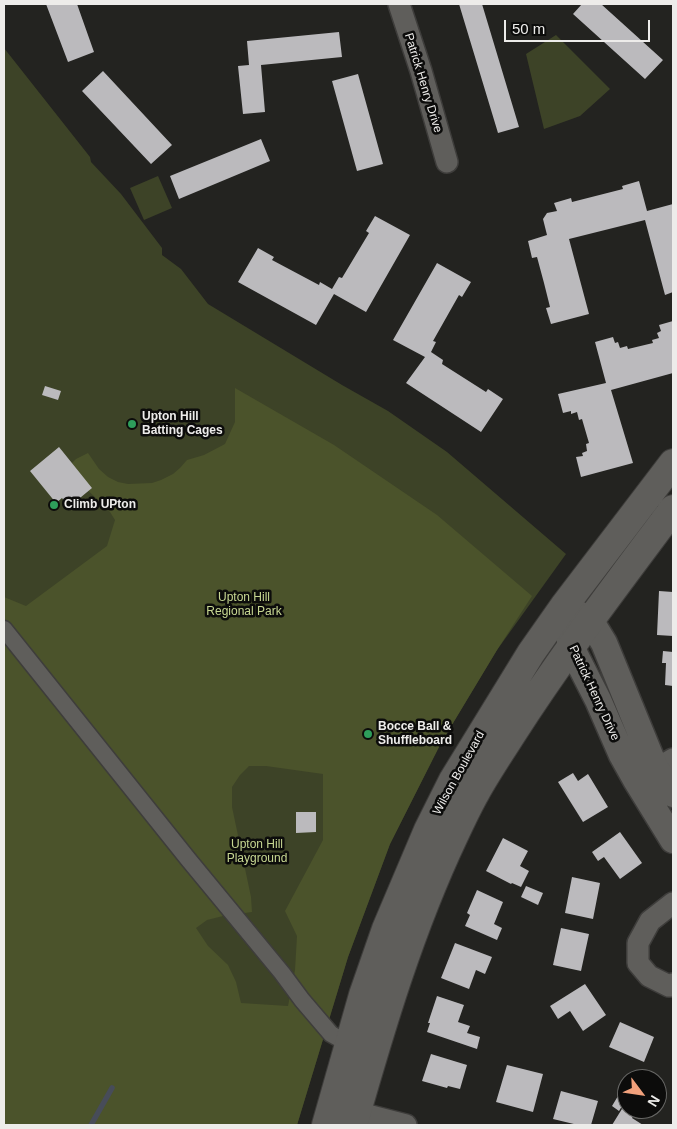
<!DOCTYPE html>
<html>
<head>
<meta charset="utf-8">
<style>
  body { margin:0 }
  #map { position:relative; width:677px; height:1129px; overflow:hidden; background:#232320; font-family:Arial,sans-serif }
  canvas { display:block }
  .frame { position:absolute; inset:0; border:5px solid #edecea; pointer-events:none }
  .north { position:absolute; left:617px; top:1069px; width:50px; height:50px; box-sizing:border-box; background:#0c0c0b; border:1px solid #666664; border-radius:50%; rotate:121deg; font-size:14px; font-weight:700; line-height:20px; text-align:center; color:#edecea }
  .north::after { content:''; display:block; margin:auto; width:18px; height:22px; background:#f1a17c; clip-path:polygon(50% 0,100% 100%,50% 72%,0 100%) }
  .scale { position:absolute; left:504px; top:20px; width:146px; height:22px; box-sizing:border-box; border:2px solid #edecea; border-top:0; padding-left:6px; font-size:15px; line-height:18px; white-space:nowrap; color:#edecea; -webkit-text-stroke:4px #0c0c0b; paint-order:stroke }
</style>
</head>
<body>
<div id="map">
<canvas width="677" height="1129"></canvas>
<div class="frame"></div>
<div class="north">N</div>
<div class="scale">50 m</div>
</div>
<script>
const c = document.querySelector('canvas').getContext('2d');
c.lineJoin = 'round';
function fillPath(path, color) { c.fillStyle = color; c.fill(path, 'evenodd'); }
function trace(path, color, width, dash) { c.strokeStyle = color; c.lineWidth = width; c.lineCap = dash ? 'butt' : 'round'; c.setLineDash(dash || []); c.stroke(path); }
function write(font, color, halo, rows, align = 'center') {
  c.font = font + ' Arial,sans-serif'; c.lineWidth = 5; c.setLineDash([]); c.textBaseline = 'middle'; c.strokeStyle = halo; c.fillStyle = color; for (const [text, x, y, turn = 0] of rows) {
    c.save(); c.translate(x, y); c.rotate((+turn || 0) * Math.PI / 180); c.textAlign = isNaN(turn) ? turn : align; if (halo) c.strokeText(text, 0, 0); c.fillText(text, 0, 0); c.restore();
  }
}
const green = new Path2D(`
  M556 35 610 89 580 116 544 129 526 54Z
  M4 48 90 157 91 162 121 194 162 248V255L181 269 208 304 342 385 388 411 447 452 566 554 497 650 441 743 390 844 348 957 297 1125H4Z
  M158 176 172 208 144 220 130 188Z`);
const forest = new Path2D(`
  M235 388 334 445 437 515 532 596 497 650 441 743 390 844 348 957 297 1125H4V597L26 606 107 546 115 520 110 512 96 498 80 483 69 466 76 459 88 453 99 469 108 477 118 482 128 484 152 483 161 480 173 474 180 468 187 460 204 455 225 444 235 422ZM249 766H266L323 774V840L285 911 297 936 295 970 288 1006 241 1003 236 982 228 965 208 946 196 928 207 920 223 916 252 912 251 897 232 807V787L240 775Z`);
const stream = new Path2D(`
  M91 1125 112 1088`);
const building = new Path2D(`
  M46 4H77L94 52 68 62Z
  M459 4H482L519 127 498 133Z
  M582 4H601L663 60 645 79 573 14Z
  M339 32 342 57 261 65 265 112 243 114 238 66 249 65 247 41Z
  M103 71 172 145 151 164 82 91Z
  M358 74 383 164 357 171 332 81Z
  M261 139 270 161 179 199 170 176Z
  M639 181 647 211 673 204V292L665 295 645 220 569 239 589 314 551 324 546 308 550 307 544 283 537 257 532 258 528 241 547 235 543 219 547 213 557 211 554 203 571 198 572 202 623 189 622 186Z
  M375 216 410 235 366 312 334 294 316 325 238 282 258 248 274 257 272 260 319 285 320 282 332 289 339 277 342 278 369 233 366 231Z
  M437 263 471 282 462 297 459 295 433 341 436 342 431 352 443 360 442 364 486 392 488 389 503 399 481 432 406 383 425 357 393 340Z
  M673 321V373L611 390 633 463 581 477 576 457 583 456 582 453 587 451 586 444 589 443 582 419 579 420 577 412 571 414V411L563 413 558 394 606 383 595 342 613 337 615 343 618 342 620 348 627 346 628 349 653 343 652 340 659 338 657 333 661 331 659 325Z
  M45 386 61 391 58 400 42 395Z
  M59 447 92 488 69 507 62 498 56 503 30 471Z
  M659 591 673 592V636L657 635Z
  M663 651 673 652V686L665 685 666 663H662Z
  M573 773 578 781 588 774 608 807 583 822 558 782Z
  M296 812H316V832L296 833Z
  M620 832 642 863 620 879 604 857 598 861 592 852Z
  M503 838 528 851 520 866 529 871 521 887 512 883 511 884 486 871Z
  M572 877 600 883 593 919 565 913Z
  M526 886 543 893 538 905 521 897Z
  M477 890 503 902 494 924 502 928 497 940 465 926 470 915 467 913Z
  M561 928 589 934 581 971 553 965Z
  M455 943 492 957 485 974 476 970 469 989 441 978Z
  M585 984 606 1015 583 1031 570 1011 558 1019 550 1006Z
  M437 996 464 1005 458 1022 470 1026 467 1033 480 1037 477 1049 427 1032 430 1023H428Z
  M620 1022 654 1037 644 1062 609 1047Z
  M431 1054 467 1065 460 1089 448 1086 447 1088 422 1081Z
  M507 1065 543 1074 533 1112 496 1102Z
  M561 1091 598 1101 591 1125H578L553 1119Z
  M621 1091 627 1095V1098L619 1111 612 1106Z
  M625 1104 627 1105V1109H634L636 1111 632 1118 643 1125H612Z`);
const pedestrian = new Path2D(`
  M4 629 188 859 282 973 302 1000 331 1034 349 1044`);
const minor = new Path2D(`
  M399 4 421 71 447 162
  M642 777 673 759
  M673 903 650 921 638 943V963L649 976 669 986 673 984
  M344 1109 406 1125`);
const tertiary = new Path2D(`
  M564 606 571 647 598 700 622 755 636 780 673 840
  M571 610 590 620 604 643 651 758 656 769 673 794`);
const secondary = new Path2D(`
  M326 1125 363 995 386 929 428 830 453 780 531 653 564 606 673 463
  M353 1125C381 1027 410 929 454 836 461 821 468 806 476 792 487 772 500 753 512 734 562 656 618 583 673 509`);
const markers = [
  [132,424,5,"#2e9e5b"],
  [54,505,5,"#2e9e5b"],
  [368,734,5,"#2e9e5b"]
];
const streetNames = [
  ["Patrick Henry Drive",423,83,73],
  ["Patrick Henry Drive",594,693,65],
  ["Wilson Boulevard",459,773,-61]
];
const poiNames = [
  ["Upton Hill",142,417],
  ["Batting Cages",142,431],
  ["Climb UPton",64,505],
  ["Bocce Ball &",378,727],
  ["Shuffleboard",378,741]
];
const parkNames = [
  ["Upton Hill",244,598],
  ["Regional Park",244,612],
  ["Upton Hill",257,845],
  ["Playground",257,859]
];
fillPath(green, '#3d4327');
fillPath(forest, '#4b532b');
trace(stream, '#474c59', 5.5);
fillPath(building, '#bbbabd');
trace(pedestrian, '#3e3d3b', 19);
trace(minor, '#3e3d3b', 24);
trace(tertiary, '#3e3d3b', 29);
trace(secondary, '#3e3d3b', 30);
trace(pedestrian, '#5f5e5b', 16);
trace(minor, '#5f5e5b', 21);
trace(tertiary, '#5f5e5b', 26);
trace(secondary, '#5f5e5b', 28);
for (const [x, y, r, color] of markers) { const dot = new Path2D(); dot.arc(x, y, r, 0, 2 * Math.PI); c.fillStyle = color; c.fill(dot); trace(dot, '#0c0c0b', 2); }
write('12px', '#edecea', '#0c0c0b', streetNames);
write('bold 12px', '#edecea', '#0c0c0b', poiNames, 'left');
write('12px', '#c7d792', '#0c0c0b', parkNames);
</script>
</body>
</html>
